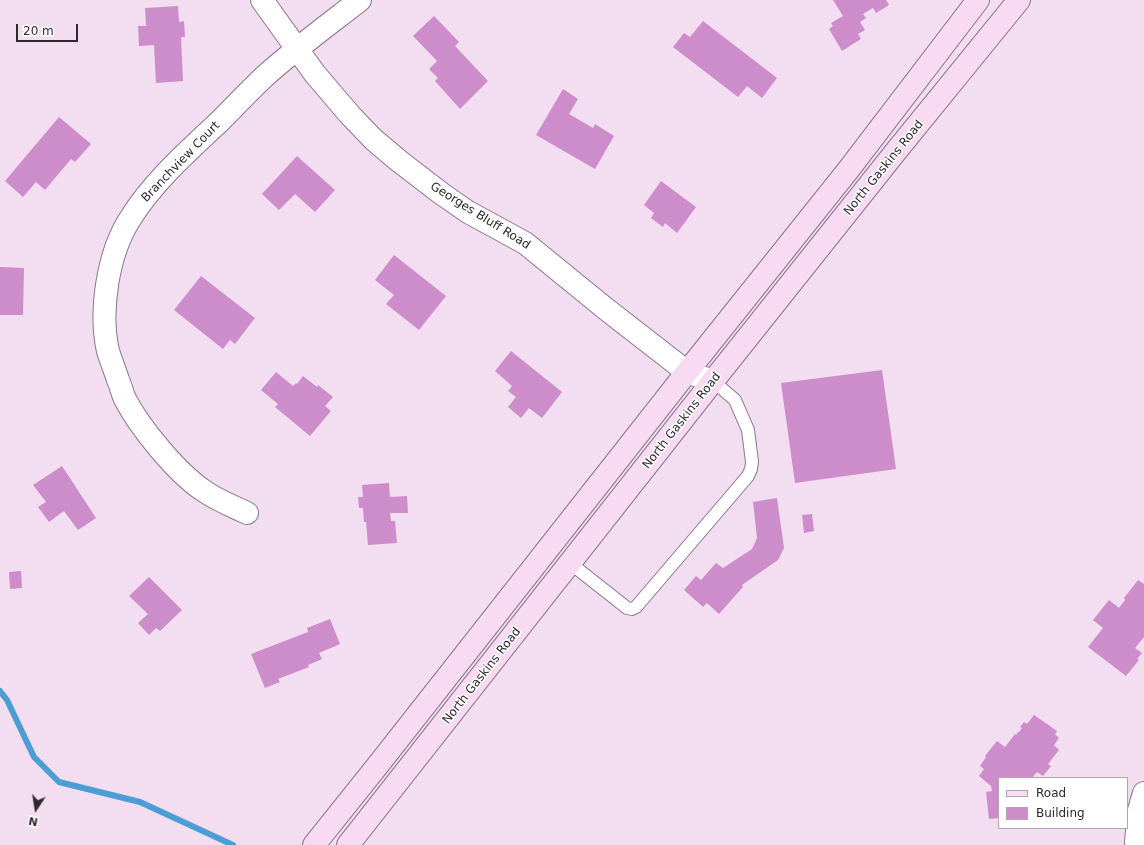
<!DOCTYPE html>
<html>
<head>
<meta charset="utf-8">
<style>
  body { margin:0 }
  #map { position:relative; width:1144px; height:845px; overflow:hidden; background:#f2ddf1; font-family:"DejaVu Sans",sans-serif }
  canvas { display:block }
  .legend { position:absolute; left:998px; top:777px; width:130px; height:52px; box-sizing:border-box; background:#fff; border:1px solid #aca9ac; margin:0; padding:5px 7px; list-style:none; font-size:12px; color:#30282f }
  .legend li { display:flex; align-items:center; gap:8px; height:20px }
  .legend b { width:20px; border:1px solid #aca9ac }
  .north { position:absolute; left:16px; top:789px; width:40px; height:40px; -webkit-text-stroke:3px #fff; paint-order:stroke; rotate:192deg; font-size:11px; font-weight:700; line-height:16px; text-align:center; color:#30282f }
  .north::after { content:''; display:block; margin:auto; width:14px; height:18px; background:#30282f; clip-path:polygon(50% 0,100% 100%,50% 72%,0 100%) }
  .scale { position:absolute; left:16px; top:24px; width:62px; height:18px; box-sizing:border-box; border:2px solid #30282f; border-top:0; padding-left:5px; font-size:12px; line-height:14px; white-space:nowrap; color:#30282f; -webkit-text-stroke:3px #fff; paint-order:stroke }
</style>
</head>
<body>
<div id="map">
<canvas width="1144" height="845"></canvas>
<ul class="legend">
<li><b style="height:5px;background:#f8daf3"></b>Road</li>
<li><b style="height:11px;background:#cd8cca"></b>Building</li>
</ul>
<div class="north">N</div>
<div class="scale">20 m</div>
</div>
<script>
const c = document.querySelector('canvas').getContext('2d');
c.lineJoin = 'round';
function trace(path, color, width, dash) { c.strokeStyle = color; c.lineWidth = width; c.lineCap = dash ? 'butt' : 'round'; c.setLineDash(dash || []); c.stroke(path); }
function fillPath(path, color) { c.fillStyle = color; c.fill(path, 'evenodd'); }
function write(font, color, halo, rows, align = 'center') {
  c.font = font + ' "DejaVu Sans",sans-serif'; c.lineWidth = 3; c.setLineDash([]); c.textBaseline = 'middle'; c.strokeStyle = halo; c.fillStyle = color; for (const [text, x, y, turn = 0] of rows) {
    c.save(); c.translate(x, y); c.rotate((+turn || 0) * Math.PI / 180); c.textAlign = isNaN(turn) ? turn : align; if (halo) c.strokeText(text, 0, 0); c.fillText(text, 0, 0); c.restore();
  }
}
const stream = new Path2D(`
  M0 691 7 700 34 757 59 782 140 802 233 845`);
const building = new Path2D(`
  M833 0H886L889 5 876 13 873 8 863 14 866 18 860 22 865 30 858 34 861 39 842 51 829 29 833 26 831 23 843 16Z
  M178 6 179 22 184 21 185 37H181L183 81 156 83 154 45 139 46 138 26H146L145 8Z
  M434 16 459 42 455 46 488 81 460 109 435 81 438 78 429 69 437 61 413 36Z
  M703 21 777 78 762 98 747 86 738 97 673 47 684 33 690 37Z
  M563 89 578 99 569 114 593 128 595 124 614 136 595 169 536 135Z
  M59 117 91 144 75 162 71 159 45 190 36 182 23 197 5 181Z
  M297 156 335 190 315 212 295 194 279 210 262 194Z
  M661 181 696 207 677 233 665 223 663 227 651 218 654 213 644 205Z
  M394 255 446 296 419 330 386 304 394 295 375 280Z
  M0 267 24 268 23 315H0Z
  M201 276 255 318 235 344 230 340 223 349 174 310Z
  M511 351 562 392 542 418 529 408 521 418 508 407 516 397 508 391 512 386 495 371Z
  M882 370 896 469 795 483 781 383Z
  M276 372 293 386 296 383 297 384 303 376 317 387 318 385 333 397 325 406 331 411 310 436 275 407 278 404 261 390Z
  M62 466 96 518 78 530 64 511 49 522 38 507 46 502 33 485Z
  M389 483 390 497 407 496 408 513H390L391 521H395L397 543 368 545 366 522H364L363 508H359L358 497H363L362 485Z
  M777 498 784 548 778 560 742 585 743 587 719 614 707 603 703 607 684 590 696 576 701 580 716 563 723 568 752 549 757 538 753 502Z
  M812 514 814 531 804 533 802 515Z
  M21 571 22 588 10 589 9 572Z
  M149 577 182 610 160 631 156 628 149 635 138 623 148 614 129 596Z
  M1138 580 1144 584V637L1135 648 1142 653 1137 659 1139 660 1126 676 1088 647 1103 628 1093 620 1109 600 1119 608 1125 600 1124 598Z
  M330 619 340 644 319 653 322 659 308 665 309 667 278 679 280 682 265 688 251 654 308 632 307 628Z
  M1034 715 1057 731 1055 734 1059 738 1054 745 1059 750 1048 764 1051 766 1043 776 1037 772 1032 778H999V818L989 819 986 792 992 791 991 786 979 776 984 769 980 766 986 757 985 756 997 741 1005 747 1015 734 1016 735 1018 732H1019L1022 728 1020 727 1024 722 1027 724Z`);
const service = new Path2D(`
  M570 563 627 608 632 609 636 607 748 476 751 469 752 462 748 430 735 400 713 381`);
const minor = new Path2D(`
  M262 0 315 74 350 115 373 139 399 161 442 194 468 212 525 243 606 309 687 372 713 381
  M247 513C232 506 217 500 204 491 177 473 140 428 125 399 122 393 121 386 118 380 115 370 111 361 108 351 99 311 108 253 130 219 153 182 187 152 219 122 234 107 249 91 265 76 295 49 328 25 360 0
  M1136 842 1139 810 1144 793`);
const secondary = new Path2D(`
  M314 845 378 765 687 372 849 169 978 0
  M348 845 713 381 897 150 1019 0`);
const streetNames = [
  ["Branchview Court",181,162,-46],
  ["North Gaskins Road",884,168,-51],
  ["Georges Bluff Road",480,216,32],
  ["North Gaskins Road",682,421,-52],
  ["North Gaskins Road",482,676,-52]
];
trace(stream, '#4c9dd4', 6);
fillPath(building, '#cd8cca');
trace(service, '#897788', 14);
trace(minor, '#897788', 24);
trace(secondary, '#897788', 24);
trace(service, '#fff', 12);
trace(minor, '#fff', 22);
trace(secondary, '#f8daf3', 22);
write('12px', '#30282f', '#fff', streetNames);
</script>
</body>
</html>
